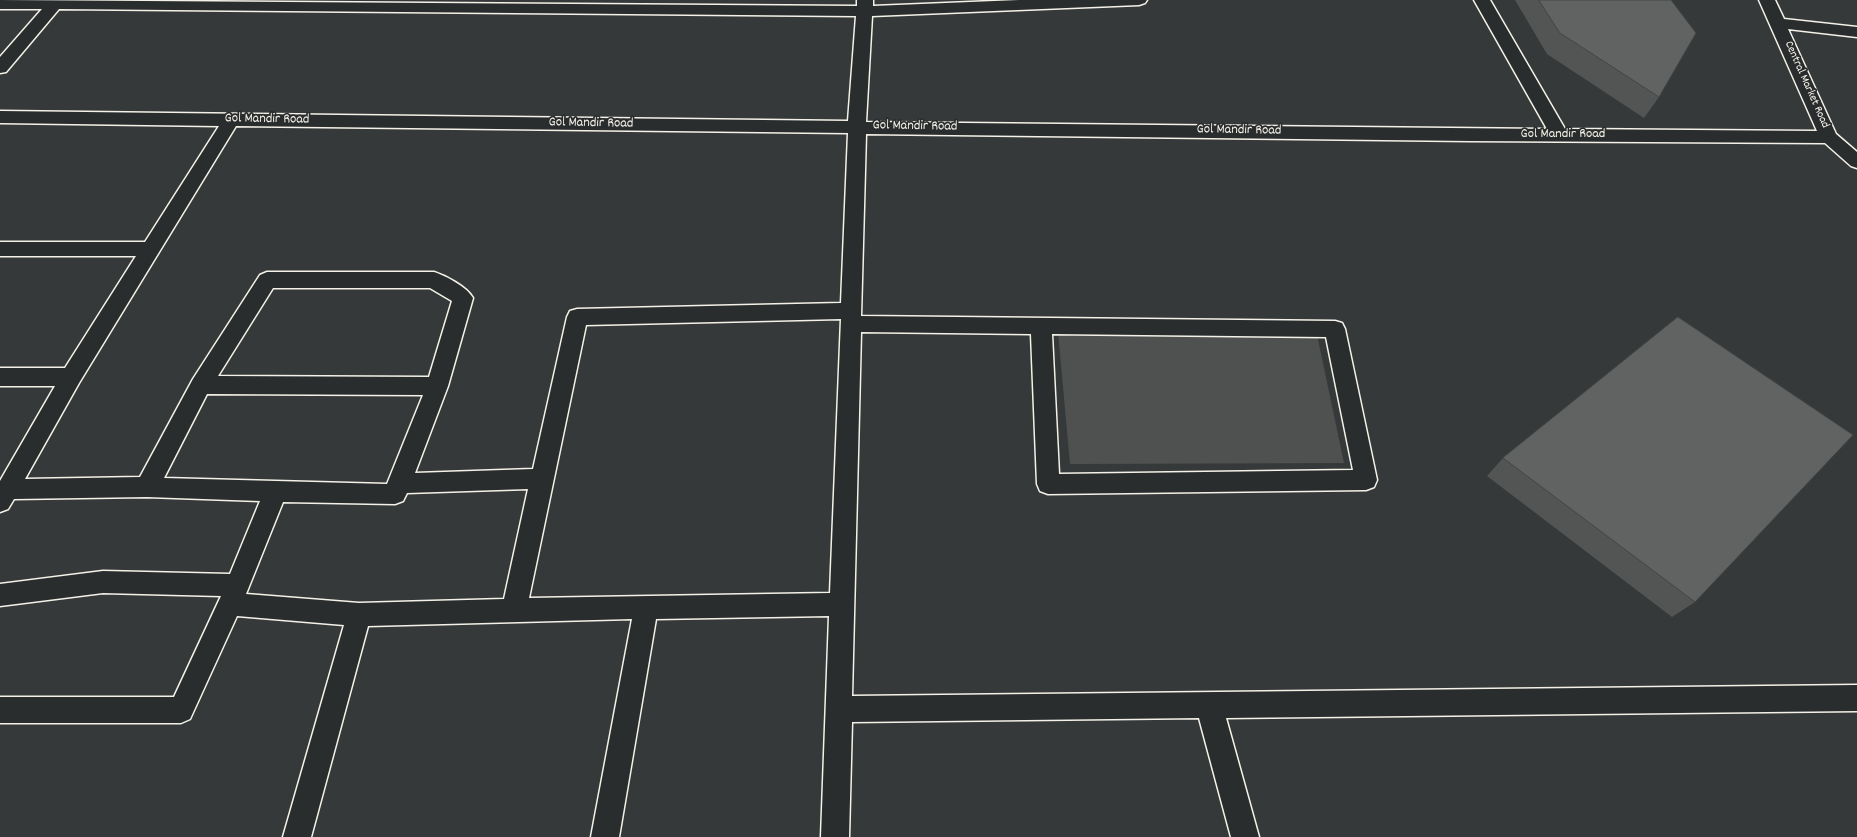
<!DOCTYPE html>
<html>
<head>
<meta charset="utf-8">
<style>
  body { margin:0 }
  canvas { display:block; background:#363939 }
</style>
</head>
<body>
<canvas width="1857" height="837"></canvas>
<script>
const c = document.querySelector('canvas').getContext('2d');
c.lineJoin = 'round';
function fillPath(path, color) { c.fillStyle = color; c.fill(path, 'evenodd'); }
function trace(path, color, width, dash) { c.strokeStyle = color; c.lineWidth = width; c.lineCap = dash ? 'butt' : 'round'; c.setLineDash(dash || []); c.stroke(path); }
function write(font, color, halo, rows, align = 'center') {
  c.font = font + ' Dekko,sans-serif'; c.lineWidth = 3.5; c.setLineDash([]); c.textBaseline = 'middle'; c.strokeStyle = halo; c.fillStyle = color; for (const [text, x, y, turn = 0] of rows) {
    c.save(); c.translate(x, y); c.rotate((+turn || 0) * Math.PI / 180); c.textAlign = isNaN(turn) ? turn : align; if (halo) c.strokeText(text, 0, 0); c.fillText(text, 0, 0); c.restore();
  }
}
const green = new Path2D(`
  M1058 332 1317 335 1344 463 1070 464Z`);
const minor = new Path2D(`
  M0 0 857 6V0H873V6L1019 0H1147L1145 3 1139 5 872 16 866 122 1547 129 1474 0H1490L1565 129 1817 131 1759 0H1775L1784 19 1857 27V37L1788 29 1836 134 1857 152V168L1851 166 1825 143 1470 141 866 134 861 316 1335 321 1342 323 1345 329 1377 480 1374 487 1366 490 1048 494 1040 491 1037 484 1031 334 861 332 852 696 1857 685V711L1226 718 1259 837H1231L1199 718 852 722 849 837H821L829 616 656 619 619 837H591L632 619 368 626 311 837H283L344 625 237 616 190 719 181 723H0V697H174L221 596 103 593 0 606V584L103 571 230 574 260 501 147 497 14 499 8 509 0 512V481L55 386H0V368H65L136 256H0V242H145L219 126 0 123V111L848 121 856 16 59 9 6 72 0 73V57L42 9H0ZM236 126 848 133 841 303 577 309 570 311 567 317 533 469 415 473 448 386 473 298C467 287 446 276 434 272H267L260 275 193 379 140 477 25 479 79 383ZM273 288H430L452 301 429 377 218 376ZM841 319 830 593 529 598 586 325ZM1052 334 1326 337 1353 470 1059 474ZM207 394 423 395 387 484 164 478ZM528 489 504 599 359 603 246 594 283 502 395 504 403 501 407 493Z`);
const wall = new Path2D(`
  M1515 0H1671L1659 97 1644 118 1547 54Z
  M1503 458 1695 602 1672 617 1487 476Z`);
const building = new Path2D(`
  M1539 0H1671L1696 33 1659 97 1560 33Z
  M1678 317 1853 435 1695 602 1503 458Z`);
const farStreetnames = [
  ["Central Market Road",1806,85,66]
];
const streetNames = [
  ["Gol Mandir Road",267,120,1],
  ["Gol Mandir Road",591,124,1],
  ["Gol Mandir Road",915,127,1],
  ["Gol Mandir Road",1239,131,1],
  ["Gol Mandir Road",1563,135]
];
fillPath(green, '#4e514f');
trace(minor, '#f4f1e8', 3);
fillPath(minor, '#2a2d2e');
fillPath(wall, '#535554');
fillPath(building, '#616362');
trace(building, '#444545', 1);
write('12px', '#f4f1e8', '#2a2d2e', farStreetnames);
write('14px', '#f4f1e8', '#2a2d2e', streetNames);
</script>
</body>
</html>
